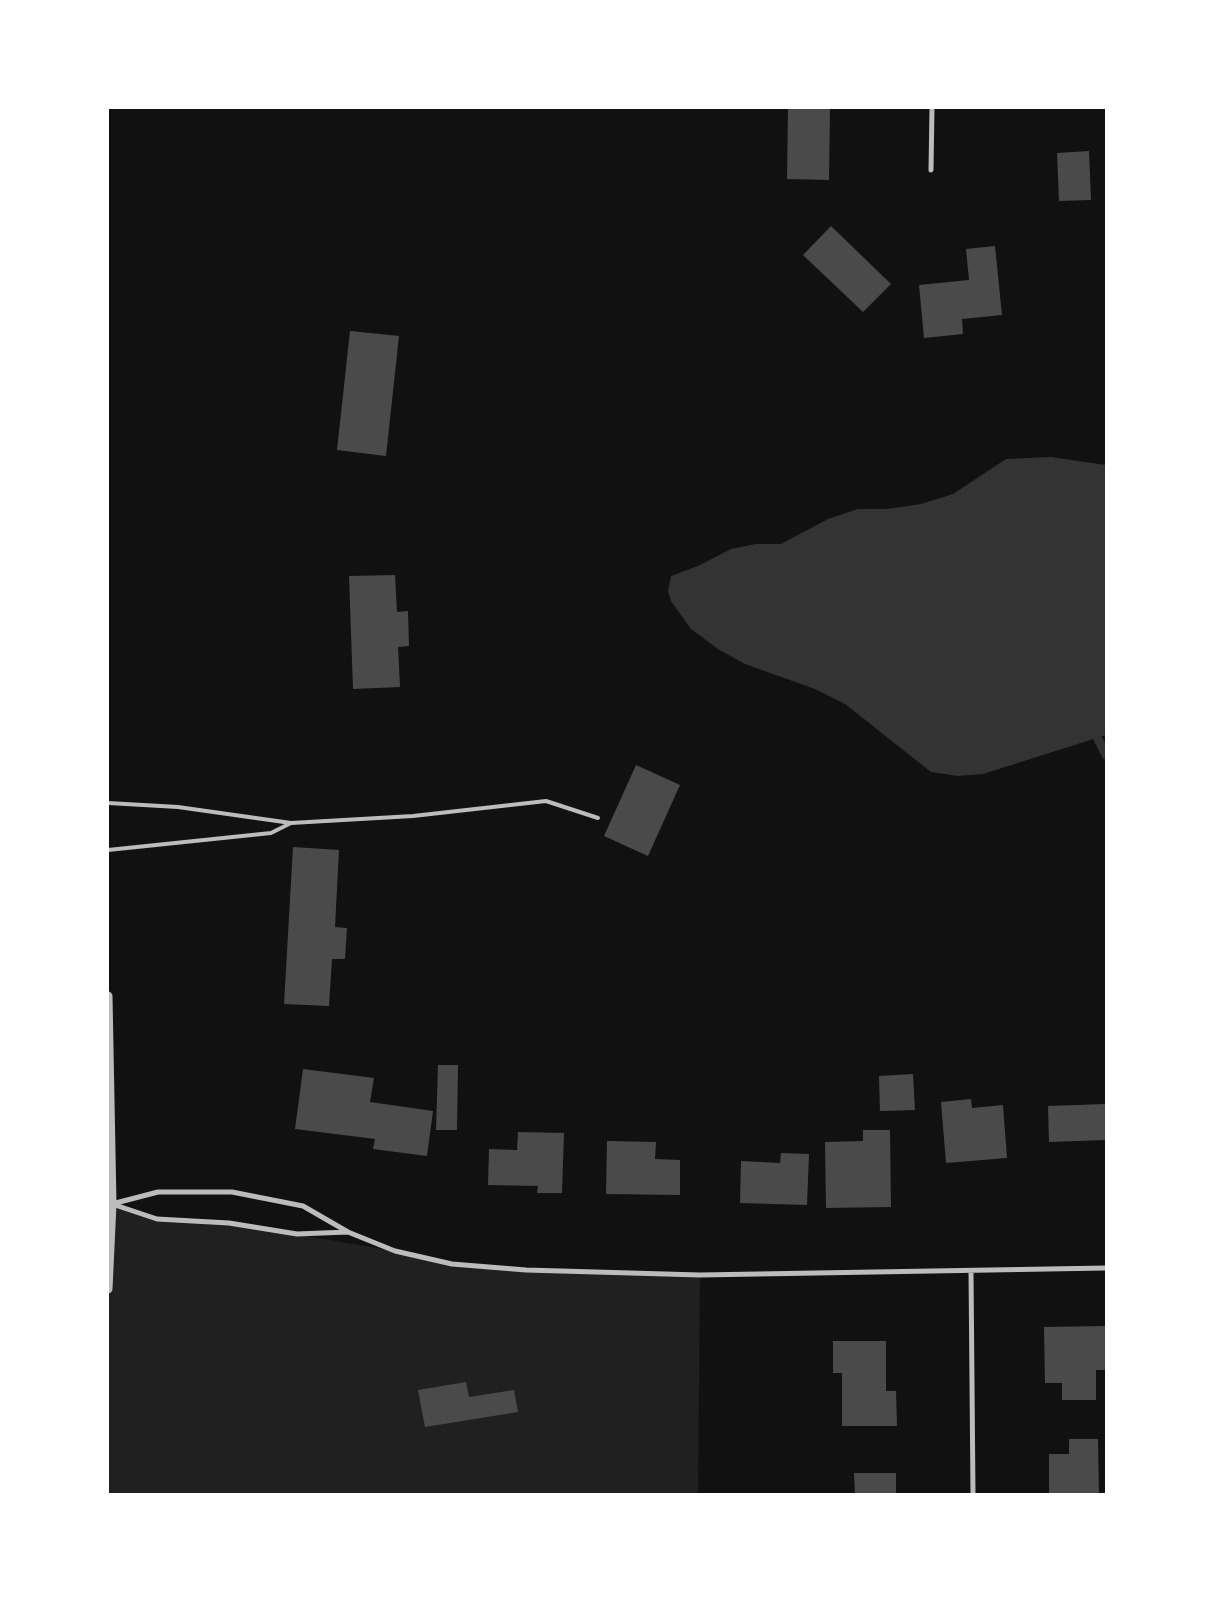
<!DOCTYPE html>
<html>
<head>
<meta charset="utf-8">
<style>
  body { margin:0 }
  #map { position:relative; width:1214px; height:1602px; overflow:hidden; background:#111; font-family:Inter,sans-serif }
  canvas { display:block }
  .frame { position:absolute; inset:0; border:109px solid #fff; pointer-events:none }
</style>
</head>
<body>
<div id="map">
<canvas width="1214" height="1602"></canvas>
<div class="frame"></div>
</div>
<script>
const c = document.querySelector('canvas').getContext('2d');
c.lineJoin = 'round';
function fillPath(path, color) { c.fillStyle = color; c.fill(path, 'evenodd'); }
function trace(path, color, width, dash) { c.strokeStyle = color; c.lineWidth = width; c.lineCap = dash ? 'butt' : 'round'; c.setLineDash(dash || []); c.stroke(path); }
const green = new Path2D(`
  M112 1204 157 1219 229 1223 395 1251 452 1264 526 1270 700 1275 698 1494H108V1289Z`);
const water = new Path2D(`
  M1051 457 1106 465V735L983 774 958 776 931 772 845 704 815 689 745 664 718 649 691 629 671 601 668 591 671 576 698 566 731 549 756 544H781L828 519 858 509H887L921 504 953 494 1006 459Z`);
const stream = new Path2D(`
  M1098 739 1106 755`);
const building = new Path2D(`
  M788 108H830L829 180 787 179Z
  M1089 151 1091 200 1059 201 1057 153Z
  M831 226 891 284 863 312 803 255Z
  M995 246 1002 315 962 319 963 334 924 338 919 285 969 280 966 249Z
  M350 331 399 336 386 456 337 450Z
  M395 575 397 612 408 611 409 646 398 647 400 687 353 689 349 576Z
  M636 765 680 785 648 856 604 836Z
  M293 847 339 850 335 927 347 928 345 959H332L329 1006 284 1004Z
  M438 1065H458L457 1130H436Z
  M303 1069 374 1078 370 1102 433 1111 427 1156 373 1149 375 1139 295 1129Z
  M913 1074 915 1110 880 1111 879 1076Z
  M971 1099 972 1108 1003 1105 1007 1158 946 1163 941 1102Z
  M1106 1104V1140L1049 1142 1048 1106Z
  M863 1130H890L891 1207 826 1208 825 1142 863 1141Z
  M518 1132 564 1133 562 1193H537L538 1186 488 1185 489 1149 517 1150Z
  M607 1141 656 1142 655 1159 680 1160V1195L606 1194Z
  M781 1153 809 1154 807 1205 740 1203 741 1161 780 1163Z
  M1106 1326V1370H1096V1400H1062V1383H1045L1044 1327Z
  M833 1341H886V1391H896L897 1426H842V1373H833Z
  M466 1382 469 1397 514 1390 518 1412 425 1427 418 1390Z
  M1069 1439H1098L1099 1494H1049V1454H1069Z
  M854 1473H896V1494H855Z`);
const service = new Path2D(`
  M108 803 178 807 291 823 413 816 546 801 598 818
  M108 850 271 833 291 823`);
const minor = new Path2D(`
  M931 170 932 108
  M112 1204 157 1219 229 1223 297 1234 348 1232
  M108 1205 158 1192H232L303 1206 348 1232 395 1251 452 1264 526 1270 700 1275 1106 1268
  M971 1271 973 1494`);
const tertiary = new Path2D(`
  M108 996 112 1204 108 1289`);
fillPath(green, '#202020');
fillPath(water, '#333');
trace(stream, '#333', 9);
fillPath(building, '#4a4a4a');
trace(service, '#bcbcbc', 4);
trace(minor, '#bcbcbc', 5);
trace(tertiary, '#bcbcbc', 9);
</script>
</body>
</html>
